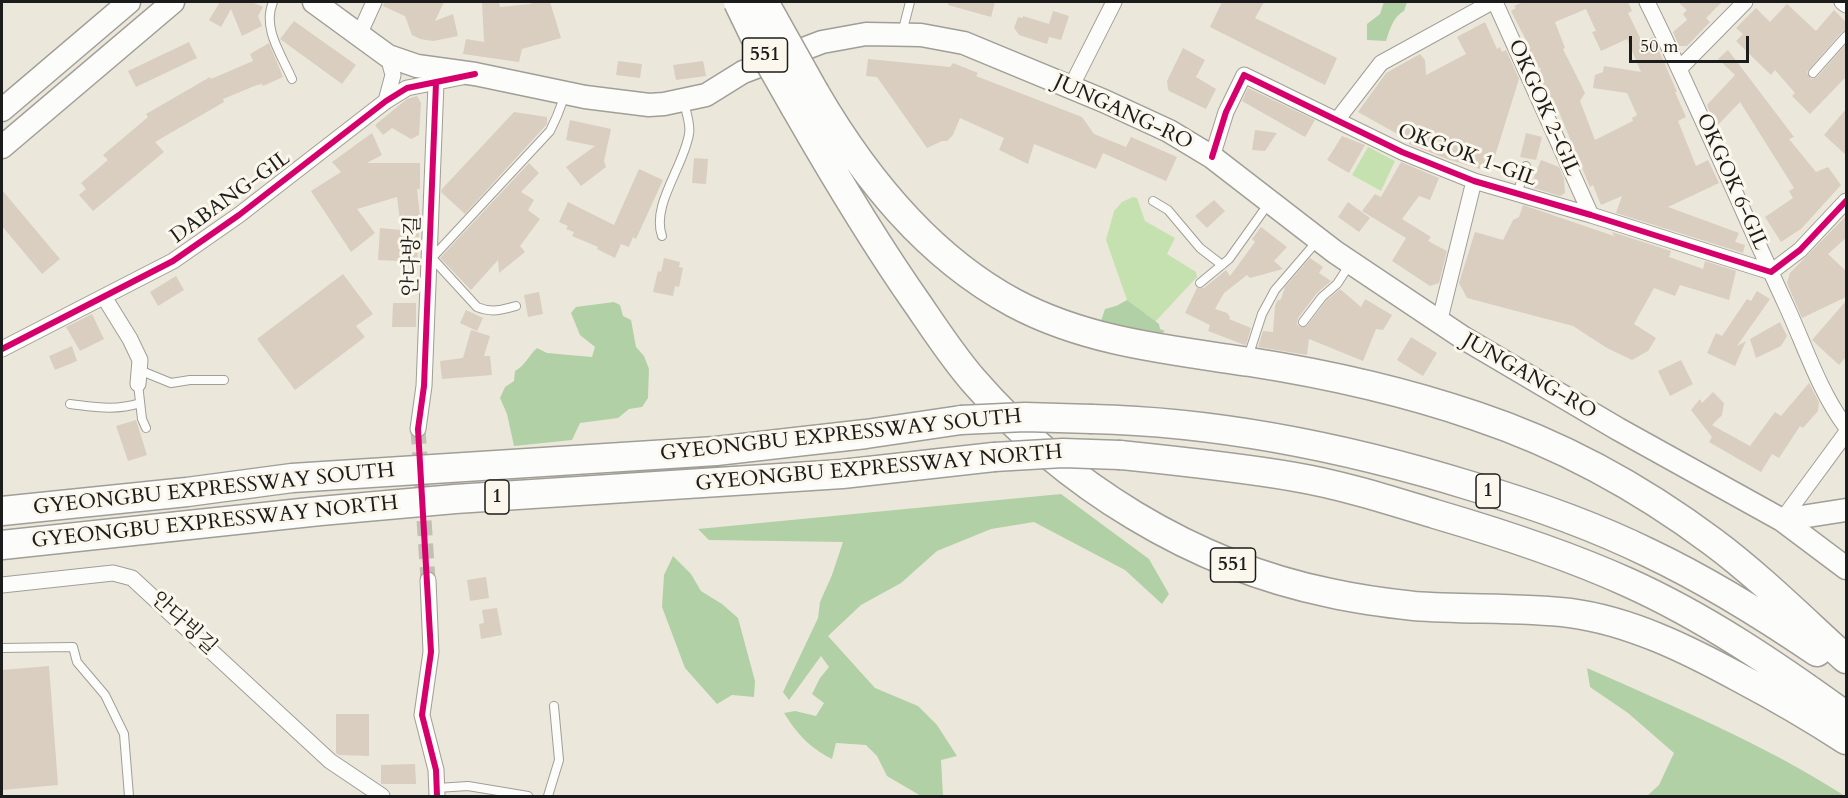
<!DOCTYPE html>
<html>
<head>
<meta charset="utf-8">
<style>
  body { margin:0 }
  #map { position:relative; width:1848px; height:798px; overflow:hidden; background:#ebe8db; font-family:Cardo,serif }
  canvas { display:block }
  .frame { position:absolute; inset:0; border:3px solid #1c1c1c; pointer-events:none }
  .scale { position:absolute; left:1629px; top:36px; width:120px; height:27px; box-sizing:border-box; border:3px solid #1c1c1c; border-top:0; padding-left:8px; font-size:18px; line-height:21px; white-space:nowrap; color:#1c1c1c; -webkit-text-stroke:4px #fbf7ec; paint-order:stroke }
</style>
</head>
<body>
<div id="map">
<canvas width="1848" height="798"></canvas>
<div class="frame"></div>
<div class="scale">50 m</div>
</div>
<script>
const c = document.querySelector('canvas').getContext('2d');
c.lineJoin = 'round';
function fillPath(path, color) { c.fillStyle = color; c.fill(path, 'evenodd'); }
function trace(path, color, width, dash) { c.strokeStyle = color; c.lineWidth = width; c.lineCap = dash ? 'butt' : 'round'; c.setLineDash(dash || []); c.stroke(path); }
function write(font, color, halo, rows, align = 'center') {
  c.font = font + ' Cardo,"Noto Serif KR",serif'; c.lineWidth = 6; c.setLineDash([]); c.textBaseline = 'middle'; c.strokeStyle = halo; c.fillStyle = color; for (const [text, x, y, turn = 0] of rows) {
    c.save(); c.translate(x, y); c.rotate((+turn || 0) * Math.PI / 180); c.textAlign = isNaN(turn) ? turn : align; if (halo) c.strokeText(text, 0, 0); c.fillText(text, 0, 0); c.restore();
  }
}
const green = new Path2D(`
  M1368 147 1395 161 1381 191 1352 175Z
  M1133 197 1137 198 1145 221 1175 238 1167 254 1196 272 1197 277 1155 322 1127 300 1106 240 1114 211 1122 202Z`);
const forest = new Path2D(`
  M1384 2H1407L1404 11C1393 17 1390 29 1386 41L1367 40V24L1380 14Z
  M1127 300 1159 324 1160 329 1165 331 1160 335 1115 327 1101 321 1105 309 1116 306Z
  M614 302 620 305 623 316 631 320 636 347 644 356 649 369 648 398 642 407 629 409 618 418 580 423 572 440 514 446 507 414 500 398 505 387 514 381 515 371C525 366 529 355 537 348L547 353 592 357 595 347 580 335 571 313 576 307Z
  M1061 494 1149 559 1169 594 1162 604 1125 570 1034 522 991 529 937 551 901 583 861 605 828 636 875 688 918 706 937 725 957 756 941 760 943 796H921L887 776 877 756 866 745 836 743 832 759C809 747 798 735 784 713L795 711 816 716 824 703 812 694 820 678 829 667 821 656 789 700 783 692 818 618 820 602 832 575 843 542 709 540 698 529Z
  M673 556 691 574 701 591 722 604 738 618 755 681 754 697 732 695 717 704 685 668 662 607 664 575Z
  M1587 668C1675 707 1764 744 1845 796H1647L1659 785 1674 753 1628 713 1590 687Z`);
const building = new Path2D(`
  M220 2H252L263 7 258 16 262 26 242 36 231 9 221 27 209 20Z
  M384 2H444L435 21 453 14 458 36 433 41 420 39 412 35 405 16 383 6Z
  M482 2H499L500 7 531 4 530 2H550L561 38 522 49 519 62 463 54 466 39 484 42Z
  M949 2H995L991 17 948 5Z
  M1222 2H1264L1255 18 1337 58 1325 85 1210 27Z
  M1523 2H1628L1632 11 1628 13 1642 42 1653 37 1677 92H1675L1686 117 1678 121 1696 166 1708 160 1719 183 1668 207 1739 233 1735 242 1745 245 1743 253 1616 213 1622 196 1601 205 1593 185 1590 187 1556 105H1552L1539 76 1541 68 1535 67 1524 43 1527 42 1511 11 1516 8 1514 6ZM1586 9 1596 31 1592 32 1601 51 1627 39 1641 72 1604 66 1603 72 1595 75 1593 88 1627 93 1637 115 1632 118 1633 121 1595 140 1580 101 1585 93 1563 49 1565 48 1555 22Z
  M1678 2H1722L1706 18 1710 22 1687 46H1679L1673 32 1687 20 1683 14 1687 10Z
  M1787 4 1816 31 1834 10 1846 22V30L1842 32 1807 72 1811 79 1817 77 1846 44V77L1810 114 1792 96 1795 93 1775 70 1771 75 1736 41 1743 34 1736 28 1756 8 1770 22Z
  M1053 11 1069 16 1061 40 1049 37 1047 44 1019 35 1014 28 1018 17 1023 18V16L1049 24Z
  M294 21 356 65 342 84 280 39Z
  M1485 22 1497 49 1500 47 1502 52 1506 50 1519 79 1490 172 1447 159 1409 144 1410 141 1358 112 1386 73 1420 54 1425 60 1426 75 1466 54 1457 37Z
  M189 42 197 58 136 87 128 71Z
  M269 43 283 77 263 86 262 84 257 85 223 99 224 102 155 142 164 152 93 211 79 195 86 189 81 183 108 160 103 155 148 117 146 114 210 77 211 79 253 61 250 54Z
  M1183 48 1205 60 1196 77 1216 89 1206 109 1169 91 1168 89 1167 81Z
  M1728 50 1794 137 1789 139 1816 172 1828 167 1841 185 1801 229 1781 242 1765 217 1793 198 1789 191 1794 188 1740 102 1716 127 1707 105 1735 75 1718 59Z
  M868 59 950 67 953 63 978 73 976 76 1082 117 1094 134 1126 147 1131 137 1177 157 1166 181 1103 153 1096 169 1034 144 1028 164 999 150 1004 138 960 118 953 135 947 141H942L927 148 877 77 866 76Z
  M618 61 642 64 640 78 616 75Z
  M703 61 706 76 676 80 673 65Z
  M1248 88 1315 120 1305 137 1242 101Z
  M417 96 421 103 419 135 411 139 392 128 383 135 375 125 407 99Z
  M1846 109V155L1824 135Z
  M514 112 547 117V124L465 214 441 192 442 189Z
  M570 120 611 129 604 161 606 167 581 186 566 167 595 146 566 140Z
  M1255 130 1277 133 1265 151 1252 150Z
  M372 133 382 155 367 163H420V189H417L420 217 417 262 378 260 380 228 401 230 397 197 357 209 375 233 351 252 311 191 341 172 332 162Z
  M1526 133 1542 137 1536 160 1520 157Z
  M1342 136 1365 145 1349 173 1327 160Z
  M694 158 708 159 706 184 692 183Z
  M1541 160 1559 167 1564 179 1565 193 1560 196 1530 187Z
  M1401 162 1439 178 1430 200 1419 196 1402 219 1431 237 1428 241 1447 251 1439 283 1430 286 1392 261 1406 238 1362 211 1375 194 1381 197Z
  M529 163 539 173 521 192 534 200 528 210 540 219 520 246 525 252 499 273 498 260 471 290 440 258Z
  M639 169 663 180 636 239 633 237 629 247 621 244 615 258 597 249 598 247 572 236 574 232 566 229 568 226 559 222 568 202 614 225Z
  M2 190 60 259 42 274 2 226Z
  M1214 200 1225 211 1207 228 1195 216Z
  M1348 202 1370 218 1359 232 1338 217Z
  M1523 205 1614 236 1612 232 1671 251 1669 257 1703 269 1705 261 1736 271 1729 300 1680 285 1675 296 1654 288 1634 324 1656 338 1648 351 1632 360 1607 348 1573 326 1467 298 1459 283 1475 232 1503 240 1513 220 1519 217Z
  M1846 216V238L1828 254 1846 271V297L1802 318 1787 283 1790 273Z
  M1261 227 1287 247 1274 261 1283 269 1250 278 1247 275 1224 293 1215 309 1227 313 1230 317 1229 319 1251 328 1246 345 1242 344 1208 331 1210 325 1185 313 1197 288H1204L1226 270 1230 276 1255 242 1252 239Z
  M664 258 680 262 679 267 683 268 679 287 675 286 673 296 653 292 658 271 661 272Z
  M1310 258 1323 267 1319 273 1331 281 1317 293 1298 318 1297 324 1300 327 1307 326 1326 301 1340 289 1361 307 1365 299 1392 315 1383 330 1376 329 1363 361 1309 339 1307 355 1258 347 1263 331 1273 332 1275 306 1277 301 1281 299 1285 287Z
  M343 274 373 314 356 326 365 337 295 390 257 339Z
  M176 276 184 290 158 306 150 292Z
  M1757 291 1770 299 1737 346 1746 341 1735 366 1707 353 1716 333 1722 336 1747 299 1751 301Z
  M539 292 543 314 528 317 524 295Z
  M1846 301V357L1839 365 1812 340Z
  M393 303H416V327H392Z
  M466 310 483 318 477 331 460 323Z
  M92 314 104 339 80 351 66 327Z
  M1780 322 1787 336 1781 346 1756 358 1750 339Z
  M471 330 490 336 484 356H490L492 375 442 379 440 361 463 358Z
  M1411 337 1437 353 1423 376 1397 360Z
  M72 346 77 361 55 370 49 356Z
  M1681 360 1693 384 1670 396 1658 371Z
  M1809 383 1819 402 1818 411 1803 428 1800 426 1779 458 1772 454 1761 472 1709 442 1712 437 1691 410 1700 399 1702 403 1713 392 1724 403 1722 415 1712 425 1750 446 1775 412 1781 416Z
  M136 420 147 455 128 461 116 426Z
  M486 577 489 598 470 601 467 580Z
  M497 608 502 635 481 639 479 624 484 623 482 610Z
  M49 666 58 785 2 790V670Z
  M336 714H369V756L339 755 336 753Z
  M415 764 416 784H381V765Z`);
const streetTunnel = new Path2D(`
  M418 429 428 580`);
const lane = new Path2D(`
  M273 2C262 28 281 54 292 79
  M902 33 910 2
  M1813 73 1846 36
  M1517 194 1526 166
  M1153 201 1168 210 1200 248 1222 265
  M662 236C651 205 684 166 689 134 691 125 686 112 684 102
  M432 258 477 307C491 313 502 310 516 306
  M430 260 550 131 557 116 565 95
  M1200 283 1229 259 1269 203
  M1303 322 1322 297 1337 284 1350 264
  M1250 351 1262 314 1275 290 1318 240
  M139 370 171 383 190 380H224
  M138 384 142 419 146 428
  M70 404C95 407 116 411 140 403
  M2 648 73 647 77 662 105 695 124 734 129 796
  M437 788 468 786 528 796
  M548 796 559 760 554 706`);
const street = new Path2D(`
  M1495 2 1591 215
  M1647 2C1696 101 1739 204 1786 305 1805 346 1819 391 1846 427
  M1842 2 1846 5
  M359 35 374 2
  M1680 68 1745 2
  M1071 87 1114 2
  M386 101 393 75 388 56
  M1337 120 1381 63 1492 2
  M1212 157 1226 112 1244 75 1402 152 1474 181 1591 215 1771 272 1800 250 1846 201
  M104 297 130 339 140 360 138 384
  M1439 323 1474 181
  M2 349 173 261 239 215 386 101 407 88 462 77
  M418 429 424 386 436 83
  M1782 520 1846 433
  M428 580 431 652 422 715 436 770 437 796
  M2 585 113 573 132 578 330 761 382 796`);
const secondary = new Path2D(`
  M314 2 388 56 417 66 475 74 585 97 649 105 664 104 706 95 743 72 822 42 866 34 921 35 964 43 1104 101 1169 131 1212 157 1335 252 1462 337 1618 429 1782 520 1846 510
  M2 110 129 2
  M2 147 173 2
  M1782 520 1846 568`);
const highway = new Path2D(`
  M815 93C864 177 927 256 1014 303 1087 342 1170 350 1250 362 1327 374 1403 391 1476 416 1560 444 1642 489 1713 542 1760 577 1803 620 1846 659
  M795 107C834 175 874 242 919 306 936 331 953 357 973 380 1064 485 1193 565 1330 593 1357 599 1386 603 1414 606 1466 610 1518 607 1570 613 1630 621 1687 649 1740 678 1776 697 1812 718 1846 740
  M1092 419C1222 422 1348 448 1471 486 1532 504 1592 525 1649 553 1708 581 1764 616 1817 652
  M1120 455C1178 461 1237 467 1295 477 1342 485 1389 500 1435 514 1500 533 1565 554 1627 582 1705 617 1777 666 1846 716
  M2 511 187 492 292 478 716 451 866 434 961 420
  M2 545 320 511 455 499 842 474 994 457`);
const highwayBridge = new Path2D(`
  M738 2 754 35 795 107
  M764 2 815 93
  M961 420 1025 417 1092 419
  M994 457 1063 453 1120 455`);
const cycleway = new Path2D(`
  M436 83 424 386 418 429 431 652 422 715 436 770 437 796
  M1212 157 1226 112 1244 75 1402 152 1474 181 1591 215 1771 272 1800 250 1846 201
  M2 349 173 261 239 215 386 101 407 88 475 74`);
const shields = [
  [765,55,45],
  [1488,491,24],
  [497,497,24],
  [1233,565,45]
];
const shieldNames = [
  ["551",765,55],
  ["1",1488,491],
  ["1",497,497],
  ["551",1233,565]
];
const streetNames = [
  ["OKGOK 2-GIL",1543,108,66],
  ["JUNGANG-RO",1123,113,25],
  ["OKGOK 1-GIL",1467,156,20],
  ["OKGOK 6-GIL",1731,182,66],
  ["DABANG-GIL",231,198,-36],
  ["안다방길",413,256,-88],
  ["JUNGANG-RO",1529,377,30],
  ["GYEONGBU EXPRESSWAY SOUTH",841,436,-6],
  ["GYEONGBU EXPRESSWAY NORTH",879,469,-5],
  ["GYEONGBU EXPRESSWAY SOUTH",214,490,-6],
  ["GYEONGBU EXPRESSWAY NORTH",215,523,-6],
  ["안다빙길",183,624,43]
];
fillPath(green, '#c5e1b0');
fillPath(forest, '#b2d0a5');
fillPath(building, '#d9cebf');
trace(streetTunnel, '#c2bfb5', 15, [15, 8]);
trace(lane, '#a09e97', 10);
trace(street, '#a09e97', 17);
trace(secondary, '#a09e97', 25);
trace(highway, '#a09e97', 31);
trace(lane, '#fcfcfa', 8);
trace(street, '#fcfcfa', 15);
trace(secondary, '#fcfcfa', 22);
trace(highway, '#fcfcfa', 28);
trace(highwayBridge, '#a09e97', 31, []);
trace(highwayBridge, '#fcfcfa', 28);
trace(cycleway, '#d6006c', 6);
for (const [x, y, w] of shields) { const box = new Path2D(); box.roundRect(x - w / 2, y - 17, w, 34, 4.5); c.fillStyle = '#fbf7ec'; c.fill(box); trace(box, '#1c1c1c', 1.5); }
write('bold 20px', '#1c1c1c', null, shieldNames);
write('21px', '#1c1c1c', '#fbf7ec', streetNames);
</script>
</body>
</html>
